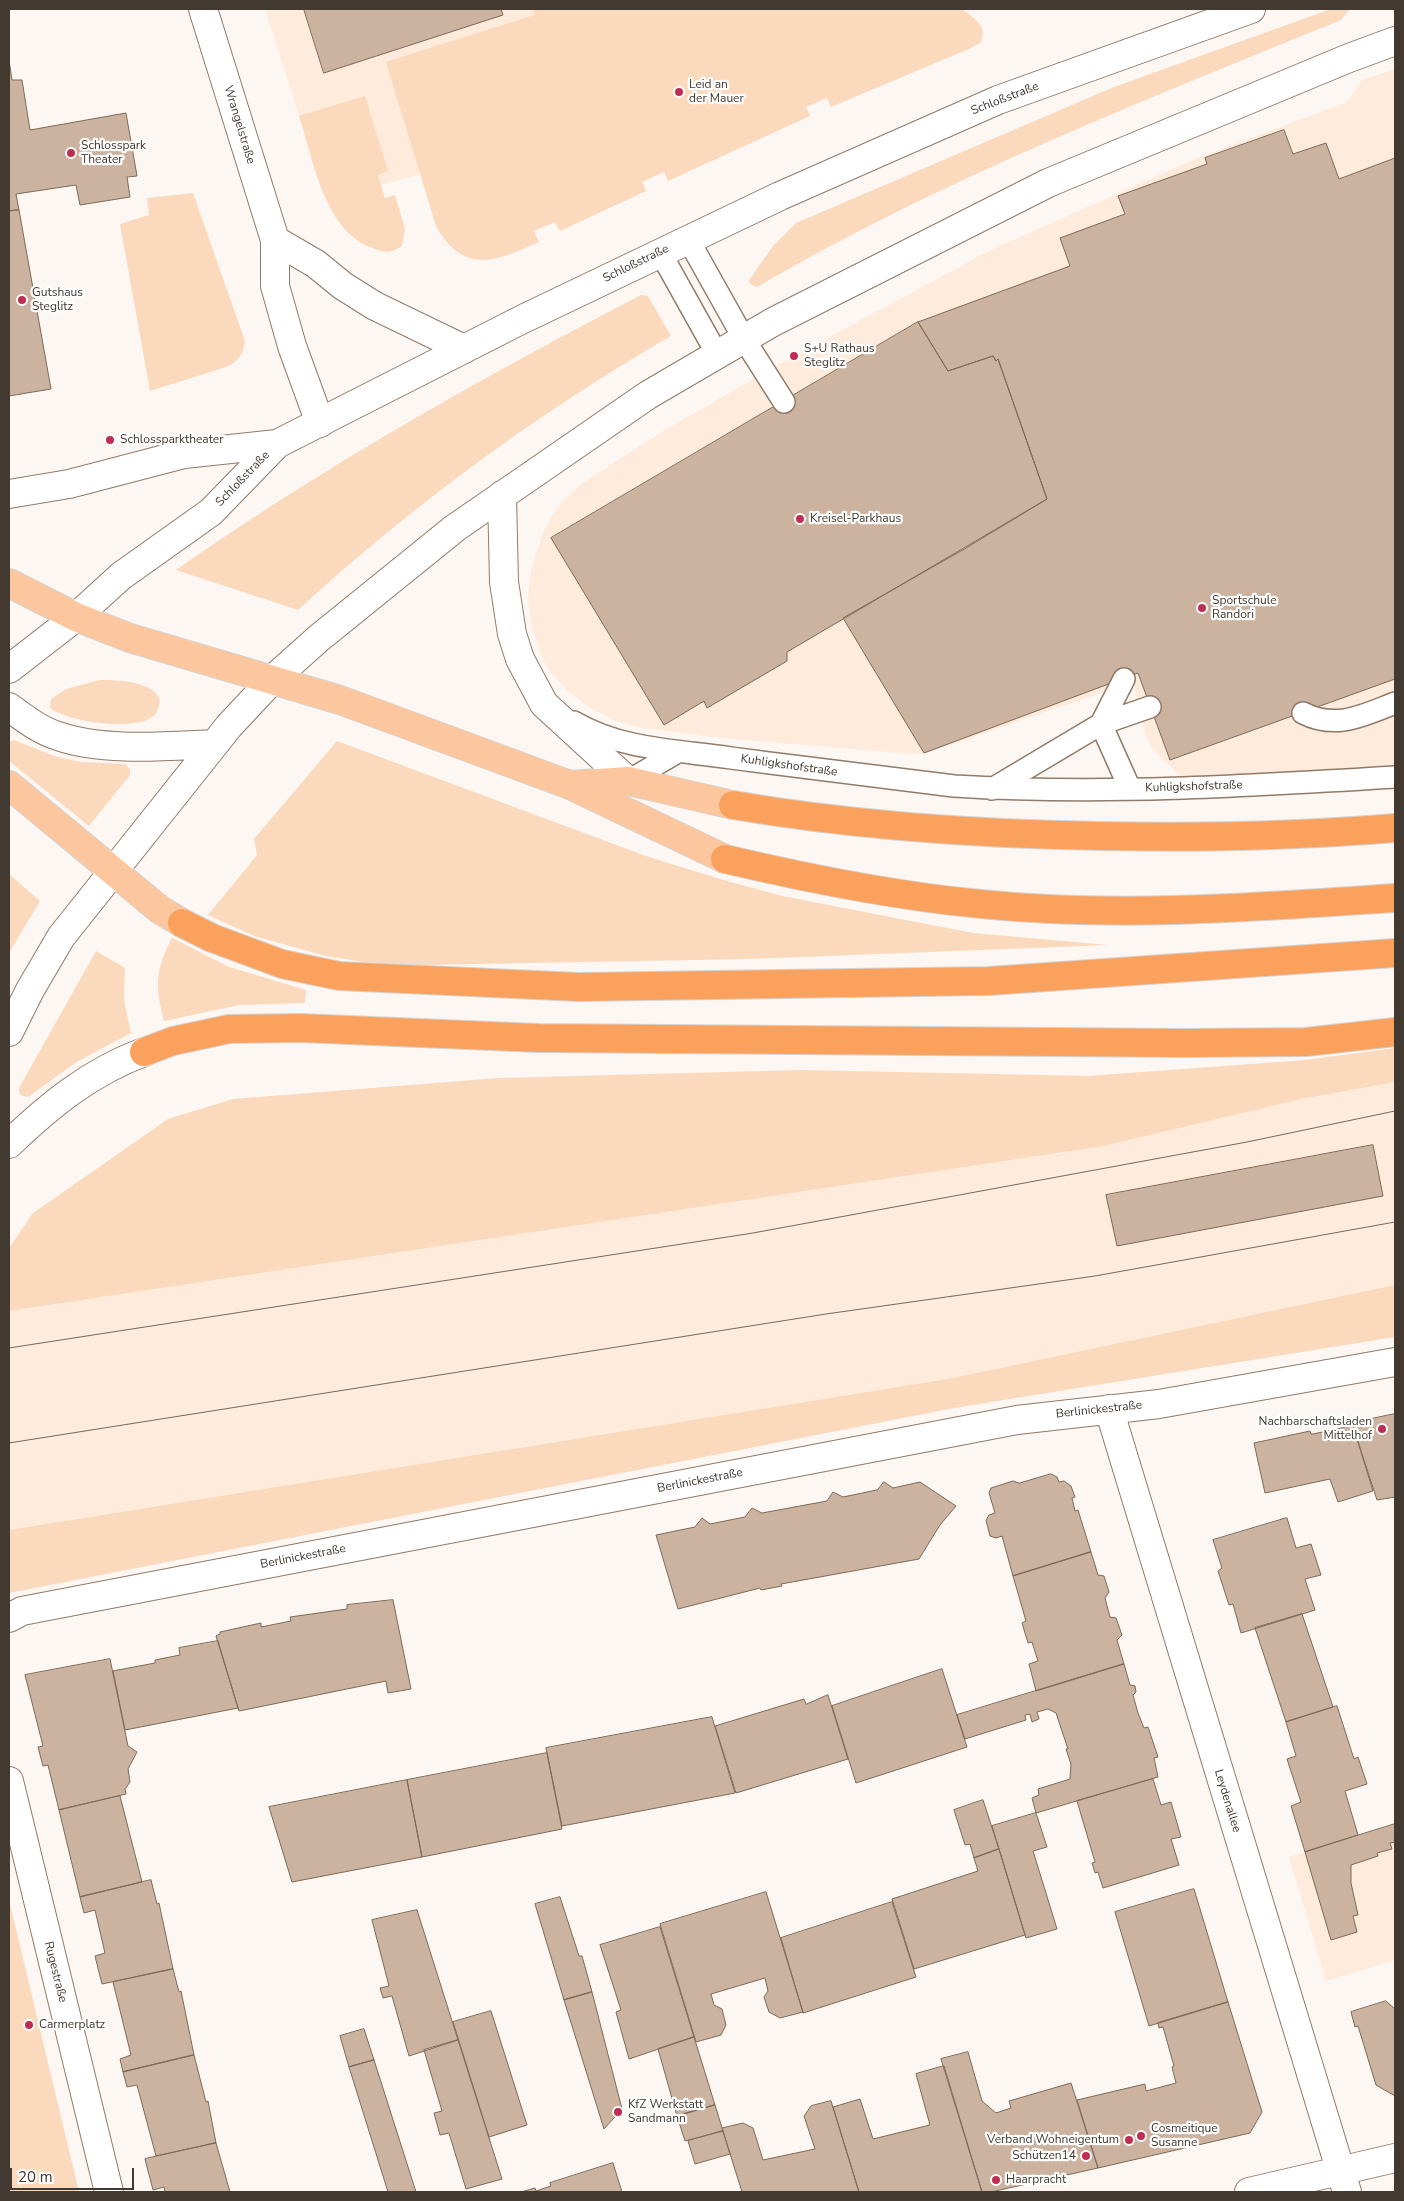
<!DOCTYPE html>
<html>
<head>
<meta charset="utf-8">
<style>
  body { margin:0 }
  #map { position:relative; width:1404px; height:2201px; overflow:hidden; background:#fdf7f3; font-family:"Nunito Sans",sans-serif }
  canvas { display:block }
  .frame { position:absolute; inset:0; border:10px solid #423930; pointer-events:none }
  .scale { position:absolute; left:10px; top:2168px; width:124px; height:22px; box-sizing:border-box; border:2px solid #423930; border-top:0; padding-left:6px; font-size:15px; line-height:18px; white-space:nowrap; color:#423930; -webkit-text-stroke:4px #fff; paint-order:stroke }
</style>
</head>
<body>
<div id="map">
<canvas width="1404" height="2201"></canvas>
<div class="frame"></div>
<div class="scale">20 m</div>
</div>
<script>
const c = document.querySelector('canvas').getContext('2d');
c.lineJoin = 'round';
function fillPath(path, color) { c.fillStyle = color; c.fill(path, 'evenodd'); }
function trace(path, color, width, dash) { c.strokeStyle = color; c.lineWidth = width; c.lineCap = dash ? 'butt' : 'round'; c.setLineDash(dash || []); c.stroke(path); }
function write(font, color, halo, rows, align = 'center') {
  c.font = font + ' "Nunito Sans",sans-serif'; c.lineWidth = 4.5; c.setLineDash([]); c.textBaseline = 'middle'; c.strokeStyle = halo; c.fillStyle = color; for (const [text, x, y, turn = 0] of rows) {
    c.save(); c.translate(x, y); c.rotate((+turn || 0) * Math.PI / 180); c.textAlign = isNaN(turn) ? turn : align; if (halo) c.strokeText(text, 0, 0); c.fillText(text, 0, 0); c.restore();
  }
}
const built = new Path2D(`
  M265 9H533L545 91 563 135 326 200Z
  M1395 69V765L1186 781 1154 751 1146 736 1133 682 924 754H911L721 738 642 728 616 721 590 708 567 691 550 671 541 655 531 624 528 595 531 570 543 533 553 515 564 500 584 482 668 428 794 356 993 249 1195 159 1347 102 1362 80Z
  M1395 1082V1285L948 1379 9 1530V1311L1104 1146 1301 1099Z
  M1395 1824V1960L1326 1981 1289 1857Z`);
const green = new Path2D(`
  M533 9H962C974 19 988 25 981 42L971 48 831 107 827 98 806 107 810 116 668 181 664 172 642 182 646 191 560 231 555 222 534 231 539 242C495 262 464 275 436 226L386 62 534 15Z
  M1331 9H1350L1341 20C1141 102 944 178 757 287L750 284 749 280 773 246 796 223 1114 87Z
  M365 96 388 171 378 175 385 198 395 195 405 229 402 246C390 254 383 253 370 247 324 229 313 159 299 116Z
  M193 193 245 341C243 355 239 361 226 367L150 391 120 224 149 215 147 198Z
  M641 295 648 296 671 336C538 413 411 506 298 610L176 570C323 467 481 378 641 295Z
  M100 680C118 680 153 681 160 700 159 707 158 713 152 717 134 731 67 722 50 708L51 699 66 689Z
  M14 740 54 756 80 762 125 764 130 769V775L89 826 9 761V742Z
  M337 741 646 856 720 879 782 896 973 933 1108 945 750 959 420 965 364 962 326 956 254 936 208 915 257 855 254 839Z
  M9 874 40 901 9 953Z
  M172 938 229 967 306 990 305 1003 239 1005 164 1021C155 987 155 970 172 938Z
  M96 951 125 968 124 1000 131 1033 78 1061 28 1097 20 1095 19 1088Z
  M1395 1048V1082L1301 1099 1104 1146 9 1311V1248L33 1213 168 1119 233 1099 499 1078 802 1070 1088 1076 1305 1060Z
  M1395 1285V1337L954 1408 9 1593V1530L948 1379Z
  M9 1900 79 2192H9Z`);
const building = new Path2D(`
  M304 9H501L503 15 324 73Z
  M9 60 12 80H22L30 130 126 113 137 176 127 177 130 197 80 205 76 185 16 194 19 210 9 211Z
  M1284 130 1293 154 1326 143 1339 179 1395 158V679L1170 760 1138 673 924 753 843 618 966 548 1047 499 998 359 996 361 993 356 948 371 918 322 1070 266 1060 238 1125 214 1118 196 1207 164 1205 158Z
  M19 210 51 389 9 396V211Z
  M918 322 948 371 993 356 996 361 998 359 1047 499 787 652V661L707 708 704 701 664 725 551 538Z
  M1373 1145 1383 1196 1117 1246 1106 1195Z
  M1395 1414V1497L1377 1500 1352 1423Z
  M1353 1426 1373 1491 1338 1502 1330 1479 1265 1493 1254 1443 1310 1431 1311 1434Z
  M1051 1474 1057 1477 1059 1482 1064 1481 1071 1486 1075 1497 1072 1498 1075 1511 1078 1510 1091 1552 1013 1576 1002 1536 996 1538 990 1536 986 1520 989 1515 995 1513 989 1493 991 1488 1013 1481 1019 1483Z
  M884 1482 893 1488 920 1482 956 1506 940 1525 919 1559 781 1584 782 1586 761 1590 760 1588 678 1609 656 1535 695 1527 702 1518 710 1524 745 1517 752 1508 762 1513 827 1501 833 1492 843 1497 877 1490Z
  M1287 1518 1296 1548 1311 1544 1321 1575 1305 1579 1315 1610 1241 1633 1233 1604 1229 1605 1218 1571 1222 1568 1213 1540Z
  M1091 1552 1098 1575 1104 1576 1109 1592 1105 1598 1110 1617 1116 1618 1122 1635 1117 1640 1124 1664 1036 1691 1029 1664 1038 1661 1032 1642 1028 1643 1022 1623 1026 1621 1013 1576Z
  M393 1600 411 1689 388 1693 386 1681 239 1711 216 1636 220 1634V1632L261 1623V1627L291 1621 290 1617 347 1609V1605Z
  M1302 1614 1333 1707 1286 1722 1255 1628Z
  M218 1641 238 1708 125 1730 113 1671 155 1663V1660L180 1655 179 1648Z
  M110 1659 128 1746 137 1752 128 1769 130 1782 125 1789 126 1794 59 1810 48 1765 43 1766 38 1747 43 1746 25 1675Z
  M1124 1664 1130 1685 1135 1686 1136 1692 1133 1695 1138 1713 1144 1728 1148 1727 1158 1757 1154 1758 1158 1777 1036 1813 1032 1798 1039 1795 1038 1789 1070 1779 1071 1764 1066 1749H1068L1056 1713 1048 1709 1037 1712 1039 1719 1032 1722 1030 1714 1025 1715 1026 1720 965 1739 957 1715Z
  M942 1669 967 1747 856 1783 832 1706Z
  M828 1695 848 1759 736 1793 715 1726 804 1699 806 1704Z
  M1337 1706 1354 1759 1358 1757 1367 1784 1345 1791 1358 1835 1305 1852 1291 1806 1301 1802 1287 1759 1296 1756 1286 1722Z
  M712 1717 735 1793 562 1826 546 1748Z
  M547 1753 562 1829 422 1857 407 1780Z
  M1153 1779 1161 1805 1171 1802 1181 1837 1171 1839 1179 1865 1103 1888 1098 1872 1095 1873 1092 1863 1095 1862 1077 1801Z
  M407 1780 422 1857 292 1882 269 1807Z
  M120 1796 142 1882 80 1897 59 1810Z
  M983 1800 999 1849 974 1858 970 1844 965 1845 954 1810Z
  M1036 1813 1047 1847 1033 1851 1057 1929 1026 1938 992 1826Z
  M1395 1824V1842L1390 1843 1392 1849 1377 1853 1378 1856 1351 1865V1883L1358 1915 1353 1916 1357 1932 1331 1940 1305 1852Z
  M999 1849 1025 1935 914 1969 892 1899 978 1871 974 1858Z
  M151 1880 157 1904 159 1903 173 1969 102 1984 95 1956 105 1953 95 1910 84 1913 80 1897Z
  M1194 1889 1228 2002 1149 2026 1115 1912Z
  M766 1892 803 2012 780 2018 769 2012 764 1997 768 1991 765 1978 711 1994 714 2005 722 2009 726 2025 721 2035 696 2042 660 1924Z
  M560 1897 579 1956H582L592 1992 564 2000 535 1904Z
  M892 1902 916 1977 803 2013 781 1938Z
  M417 1910 458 2040 409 2056 392 1996 383 1998 380 1988 389 1986 372 1920Z
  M660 1927 694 2037 629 2059 616 2012 621 2010 600 1945Z
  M173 1969 179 1992 181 1991 194 2055 123 2072 120 2059 131 2055 113 1982Z
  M592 1992 622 2109 604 2129 564 2000Z
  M1386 2001 1395 2009V2096L1376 2085 1358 2026 1355 2027 1351 2012Z
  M1228 2002 1262 2112 1250 2133 1098 2168 1077 2100 1145 2084 1146 2091 1176 2083 1172 2067 1174 2066 1163 2027 1159 2028 1158 2023Z
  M491 2011 527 2125 489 2137 453 2022Z
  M364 2029 374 2060 349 2067 340 2036Z
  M694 2037 715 2105 677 2116 658 2049Z
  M458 2040 502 2179 466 2189 449 2133 440 2135 434 2113 442 2111 424 2050Z
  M968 2052 982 2101 996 2113 1011 2108 1009 2101 1071 2083 1098 2168 991 2192H982L941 2059Z
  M194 2055 206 2102 208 2101 216 2143 156 2156 137 2085 127 2087 123 2072Z
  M374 2060 416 2192H388L349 2067Z
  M944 2066 982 2192H859L833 2107 860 2099 873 2139 930 2125 916 2074Z
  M831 2101 859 2192H742L722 2128 743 2123 753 2128 763 2160 815 2149 804 2116 811 2106Z
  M715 2105 723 2131 685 2141 677 2116Z
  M723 2131 730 2154 695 2164 688 2141Z
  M216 2143 230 2192H165L164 2187 153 2190 145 2159Z
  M613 2163 622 2192H521L535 2188 536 2191 551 2186 550 2183Z`);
const service = new Path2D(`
  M688 239 744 339 784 402
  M660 252 717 354
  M1124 679 1101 724 1130 789
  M1303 713C1336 730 1364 715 1395 703
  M574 722C622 750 677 750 731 758 805 768 879 776 954 786 1101 795 1248 786 1395 777
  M628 781 676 753
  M992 789 1101 724 1150 707`);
const minor = new Path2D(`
  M203 9 275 240V286L292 346 320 423
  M275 240 316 264 343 286 375 306 464 349
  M1109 1409 1347 2192
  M9 1618 22 1611 1017 1420 1159 1404 1395 1362
  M9 1781 109 2192
  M1249 2192 1395 2158`);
const secondary = new Path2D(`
  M9 494 69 484 184 454 277 444
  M502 495 504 582 512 634 520 659 544 704 628 781
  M9 669 76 617 121 576 211 512 277 444 523 319 780 196 998 100 1251 9
  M9 707C24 718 39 730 58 736 104 752 166 746 214 744
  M9 1032 30 990 61 937 229 726 272 680 319 638 455 528 648 395 773 322 1048 183 1349 58 1395 41
  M9 1144C50 1105 90 1072 144 1052`);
const primary = new Path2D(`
  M9 583 76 617 130 638 340 700 570 785 725 859
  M9 785 159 909 182 923
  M570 785 628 781 733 805`);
const motorway = new Path2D(`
  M733 805C855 826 978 834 1101 836 1199 838 1298 836 1395 828
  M725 859C810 879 894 896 981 904 1119 918 1258 907 1395 898
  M182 923 212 938 282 964 339 976 579 987 989 981 1395 953
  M144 1052 173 1041 229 1029 301 1028 538 1038 1185 1043 1306 1042 1395 1032`);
const tram = new Path2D(`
  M9 1348 753 1233 1247 1142 1395 1111
  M9 1443 826 1314 1095 1276 1395 1222`);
const markers = [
  [679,92,5,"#be2e53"],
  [71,153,5,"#be2e53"],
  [22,300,5,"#be2e53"],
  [794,356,5,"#be2e53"],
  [110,440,5,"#be2e53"],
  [800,519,5,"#be2e53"],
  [1202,608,5,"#be2e53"],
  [1382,1429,5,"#be2e53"],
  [29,2025,5,"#be2e53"],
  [618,2112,5,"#be2e53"],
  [1141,2136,5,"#be2e53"],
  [1129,2140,5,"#be2e53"],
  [1086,2156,5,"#be2e53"],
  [996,2180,5,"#be2e53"]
];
const poiNames = [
  ["Leid an",689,85],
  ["der Mauer",689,99],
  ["Schlosspark",81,146],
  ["Theater",81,160],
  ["Gutshaus",32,293],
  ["Steglitz",32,307],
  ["S+U Rathaus",804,349],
  ["Steglitz",804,363],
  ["Schlossparktheater",120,440],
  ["Kreisel-Parkhaus",810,519],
  ["Sportschule",1212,601],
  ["Randori",1212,615],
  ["Nachbarschaftsladen",1372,1422,"right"],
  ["Mittelhof",1372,1436,"right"],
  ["Carmerplatz",39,2025],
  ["KfZ Werkstatt",628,2105],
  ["Sandmann",628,2119],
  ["Cosmeitique",1151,2129],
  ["Susanne",1151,2143],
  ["Verband Wohneigentum",1119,2140,"right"],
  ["Schützen14",1076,2156,"right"],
  ["Haarpracht",1006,2180]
];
const streetNames = [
  ["Schloßstraße",1005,99,-21],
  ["Wrangelstraße",239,125,73],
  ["Schloßstraße",636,264,-26],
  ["Schloßstraße",243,479,-46],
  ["Kuhligkshofstraße",789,766,8],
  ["Kuhligkshofstraße",1194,787,-2],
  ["Berlinickestraße",1099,1410,-6],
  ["Berlinickestraße",700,1481,-11],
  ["Berlinickestraße",303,1557,-11],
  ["Leydenallee",1227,1801,73],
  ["Rugestraße",55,1972,76]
];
fillPath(built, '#feebdb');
fillPath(green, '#fad9bc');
fillPath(building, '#cbb39f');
trace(building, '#7e6956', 1);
trace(service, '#917a68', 24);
trace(minor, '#917a68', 30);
trace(secondary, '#917a68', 30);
trace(primary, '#d5d3d1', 30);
trace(motorway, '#d5d3d1', 30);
trace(service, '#fff', 21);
trace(minor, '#fff', 28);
trace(secondary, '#fff', 28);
trace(primary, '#fcc79e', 28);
trace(motorway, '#faa15e', 28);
trace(tram, '#716961', 1);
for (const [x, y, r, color] of markers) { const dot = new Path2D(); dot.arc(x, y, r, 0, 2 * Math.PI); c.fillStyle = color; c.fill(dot); trace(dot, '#fff', 2); }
write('12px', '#423930', '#fff', poiNames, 'left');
write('12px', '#423930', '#fff', streetNames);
</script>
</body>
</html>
